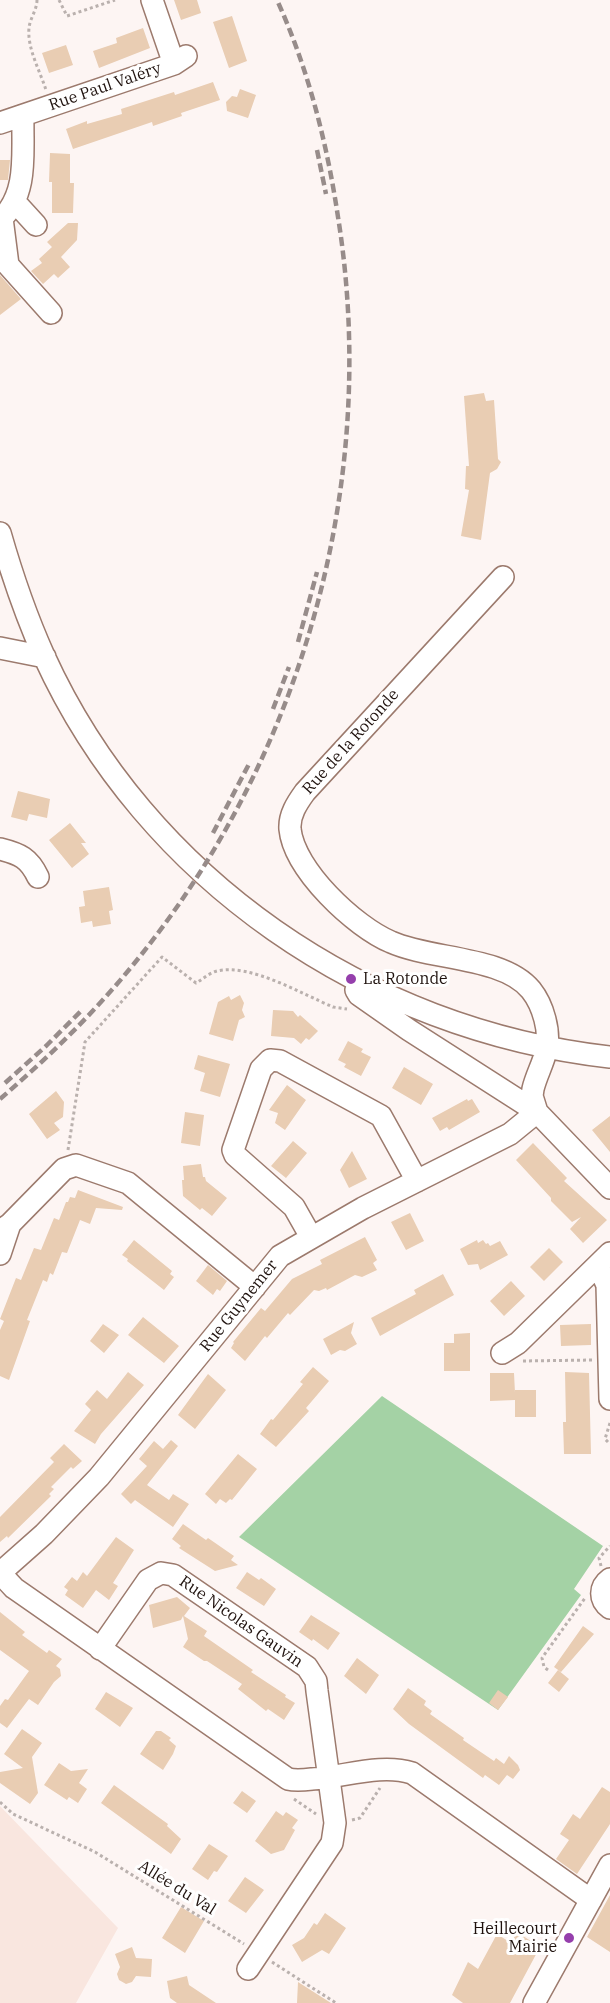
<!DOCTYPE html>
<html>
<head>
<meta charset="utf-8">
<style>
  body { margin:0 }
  canvas { display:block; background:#fdf5f3 }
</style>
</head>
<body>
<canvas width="610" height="2003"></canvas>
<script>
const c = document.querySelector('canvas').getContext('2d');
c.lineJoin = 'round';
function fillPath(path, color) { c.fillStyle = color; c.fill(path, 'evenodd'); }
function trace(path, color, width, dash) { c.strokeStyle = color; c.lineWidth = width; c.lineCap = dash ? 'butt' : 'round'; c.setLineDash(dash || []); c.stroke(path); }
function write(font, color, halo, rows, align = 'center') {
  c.font = font + ' "IBM Plex Serif",serif'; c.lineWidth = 6; c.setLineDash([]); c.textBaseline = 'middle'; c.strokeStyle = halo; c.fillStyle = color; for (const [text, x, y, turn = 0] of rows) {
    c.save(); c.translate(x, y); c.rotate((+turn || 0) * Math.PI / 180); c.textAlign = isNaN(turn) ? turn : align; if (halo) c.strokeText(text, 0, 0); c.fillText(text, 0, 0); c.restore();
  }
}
const built = new Path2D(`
  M0 1806 118 1928 76 2003H0Z`);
const green = new Path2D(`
  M382 1396 603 1546 574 1589 581 1595 498 1710 239 1537Z`);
const building = new Path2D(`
  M174 0H197L201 13 181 20Z
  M232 16 247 61 229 68 213 22Z
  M143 28 150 48 99 68 93 51 117 43 116 38Z
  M66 45 73 65 49 73 42 53Z
  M213 82 220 100 181 113 182 116 153 126 152 122 73 149 66 129 87 121V124L122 114 121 109 174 92 175 95Z
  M240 89 256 95 248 118 227 111 226 102 232 96 237 97Z
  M50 153 70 154V183H74L73 213H52V182H49Z
  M0 160H10L8 180H0Z
  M68 223H78L77 240 61 257 70 267 58 278 54 274 43 284 31 271 42 263 39 259 52 247 47 242Z
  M0 275 21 299 0 315Z
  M484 393 486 401 494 400 498 459 501 462 497 469 490 473 481 540 461 536 469 490 465 489 466 466H469L464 396Z
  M18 791 50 799 47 818 29 814 27 821 11 817Z
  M70 823 86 843H81L89 854 72 868 49 840Z
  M109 887 113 910 109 911 111 924 93 927 92 921 81 923 79 907 85 906 83 891Z
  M240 995 244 1003 242 1010 245 1017 239 1020 233 1041 209 1034 218 1002 229 996 231 1000Z
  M273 1010 293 1011 298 1017 300 1015 318 1031 309 1040 306 1038 301 1044 294 1038 271 1036Z
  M348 1041 363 1049 361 1052 371 1057 361 1076 344 1067 346 1064 338 1060Z
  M198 1055 230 1064 220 1097 200 1091 205 1073 194 1069Z
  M404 1067 433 1084 421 1105 392 1088Z
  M287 1085 306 1100 285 1130 275 1123 278 1113 269 1110Z
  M56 1091 64 1102 63 1117 54 1123 60 1130 47 1139 29 1114Z
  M467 1099 468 1101 472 1099 480 1112 449 1130 447 1127 440 1131 432 1118Z
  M185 1112 204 1115 200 1146 181 1143Z
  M610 1116V1152L592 1130Z
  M293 1141 307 1153 286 1178 271 1166Z
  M533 1143 567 1178 564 1181 607 1220 583 1243 570 1229 581 1217 572 1222 551 1201V1198L516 1160Z
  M352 1151 367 1179 349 1188 340 1170Z
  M201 1164 203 1177H205L206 1181 227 1198 212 1216 202 1208 200 1210 183 1196 182 1180H184L183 1166Z
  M78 1190 123 1207 122 1210 96 1208 90 1224 80 1220 67 1253 62 1252 53 1275 50 1273 47 1282 43 1280 27 1320 30 1321 9 1380 0 1376V1330L4 1321 0 1319 16 1278 21 1280 34 1248 41 1250 54 1218 59 1220 66 1202H68L70 1197 75 1198Z
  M410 1213 424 1241 406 1250 391 1222Z
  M365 1237 377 1260 373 1263 377 1270 362 1277 355 1275 327 1290 326 1288 319 1291 314 1290 290 1315 288 1313 267 1338 265 1336 245 1361 231 1348 234 1343 233 1342 261 1308 265 1311 292 1279 322 1264 320 1260Z
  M134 1240 172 1271 170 1274 174 1277 164 1290 127 1261 128 1259 122 1255Z
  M477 1240 478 1243 483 1240 486 1244 488 1243 490 1246 500 1241 508 1255 480 1270 478 1264 468 1265 460 1249Z
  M549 1248 563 1262 544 1281 530 1267Z
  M208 1265 227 1281 220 1291 217 1289 213 1295 196 1281Z
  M443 1274 454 1295 380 1336 371 1318 416 1294 414 1290Z
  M511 1281 525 1296 504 1316 490 1301Z
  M143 1317 179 1346 164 1363 128 1335Z
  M354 1322 351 1333 357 1344 345 1351 340 1350 331 1355 323 1339Z
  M103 1324 119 1335 104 1353 90 1341Z
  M591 1324V1345L561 1346 560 1325Z
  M470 1333V1371H444V1343H454V1334Z
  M313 1367 329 1381 306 1408 309 1411 276 1447 260 1434 271 1419 273 1420 303 1384 300 1382Z
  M128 1372 144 1385 101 1434 95 1444 74 1431 91 1410 85 1404 97 1390 107 1399Z
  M565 1372 589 1373 591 1454H564L563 1422H566Z
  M490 1373H514L515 1393V1390H536V1417H515V1400L490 1401Z
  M208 1374 226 1390 195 1429 178 1415Z
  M171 1440 178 1446 147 1485 169 1500 173 1494 189 1504 173 1527 135 1500 131 1504 121 1494 147 1466 139 1459 154 1441 163 1449Z
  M64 1444 82 1461 73 1469 71 1467 51 1487 54 1489 49 1494 51 1496 8 1538 7 1536 0 1542V1517L54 1462 50 1458Z
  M238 1454 257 1469 232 1500 230 1499 226 1503 220 1499 216 1504 205 1494Z
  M183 1524 206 1540 208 1538 234 1556 231 1560 238 1565 215 1571 179 1548 181 1546 172 1539Z
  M116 1537 134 1550 113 1583 118 1586 109 1600 96 1590 83 1608 65 1595 68 1590 64 1587 72 1577 77 1581 83 1572 87 1576Z
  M247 1572 259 1580 261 1578 276 1589 264 1606 236 1588Z
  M177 1597 190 1608 184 1616 207 1631 204 1636 253 1670 251 1672 286 1695 285 1697 295 1703 284 1720 268 1709 266 1711 238 1689 242 1684 207 1661H204L183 1647 188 1639 183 1616 181 1620 153 1628 149 1605Z
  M0 1612 25 1632 22 1635 47 1653 49 1650 62 1659 56 1666 60 1669 61 1676 54 1682 38 1705 29 1699 7 1728 0 1723V1706L5 1699 8 1700 29 1671 0 1650Z
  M311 1615 340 1633 328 1650 313 1639 312 1641 299 1632Z
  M583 1626 594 1634 561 1672 554 1667Z
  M357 1658 379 1675 366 1694 344 1676Z
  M558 1670 569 1679 559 1692 548 1683Z
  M408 1688 426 1701 424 1705 432 1711 430 1714 464 1738 463 1740 494 1761 496 1758 504 1764 509 1756 518 1765 520 1770 513 1779 507 1775 499 1785 485 1775 483 1778 409 1724 393 1709Z
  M498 1690 508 1697 498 1710 489 1703Z
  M106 1692 133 1708 120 1727 95 1709Z
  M22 1729 42 1743 32 1757 38 1793 30 1804 0 1783V1772L23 1768 4 1754Z
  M156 1731H161L171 1738 169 1740 176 1746 173 1754 163 1770 140 1754Z
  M59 1763 71 1771 88 1769 79 1783 87 1789 78 1803 69 1797 67 1800 44 1785Z
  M114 1785 168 1824 167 1826 181 1839 171 1854 101 1803Z
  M602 1787 610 1792V1824L577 1874 556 1859 569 1840 560 1834 573 1814 580 1819Z
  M242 1791 256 1801 247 1813 233 1803Z
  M276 1811 283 1816 286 1812 298 1820 292 1828 295 1830 284 1850 271 1854 255 1841Z
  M209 1844 228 1856 217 1872 214 1871 208 1880 192 1869Z
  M245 1877 264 1890 246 1913 228 1901Z
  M610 1895V1952L587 1937Z
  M181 1907 204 1921 185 1953 162 1938Z
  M325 1913 346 1928 329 1954 322 1950 302 1962 292 1945 304 1938 314 1923 317 1925Z
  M517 1932 540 1947 510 2003H463L452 1995 468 1962 478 1969 497 1934 511 1943Z
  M132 1947 136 1958 152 1959 151 1977 136 1976 132 1982 126 1984 119 1980 117 1974 120 1967 115 1954Z
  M187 1976 189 1985 216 2003H177L170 1998 167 1981Z
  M298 1982 331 2003H297Z`);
const path = new Path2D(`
  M37 0C37 10 30 18 29 28 27 48 40 71 46 90
  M59 0 67 16 115 0
  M68 1150 85 1042 162 957 196 983C203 979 209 973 217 971 250 963 302 994 333 1007L347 1009
  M523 1361 592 1360
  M610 1423 605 1439 610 1444
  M601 1566 599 1558 610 1546
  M548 1670 544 1667 542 1658 585 1598
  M294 1799 316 1814
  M0 1802 13 1814 95 1852 244 1944
  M352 1820 360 1818 380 1788
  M272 1962 336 2003`);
const minor = new Path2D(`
  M152 0 174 64
  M0 123 174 64 186 56
  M15 202 36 225
  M2 218 8 265 51 313
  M0 220C29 194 22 152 23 116
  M0 533C12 575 26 616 44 656 146 880 368 1030 610 1057
  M503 577 305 792C297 803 289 815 290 829 294 870 355 927 391 942 431 960 503 956 531 990 543 1005 551 1032 546 1051 543 1064 536 1076 533 1089L532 1096 537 1112 610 1188
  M0 648 45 657
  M0 849C20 854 29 858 38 877
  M356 990 359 995 409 1030 537 1112
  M0 1231 10 1224 64 1169 76 1165 128 1183 255 1287
  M311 1237 294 1207 235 1155 233 1150 261 1069 270 1060 280 1061 381 1116 417 1181
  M0 1254 10 1224
  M598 1265 607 1285 610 1399
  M502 1353 518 1343 610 1253
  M0 1573 44 1534 99 1477 280 1256 363 1208 510 1134 537 1112
  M0 1573 14 1588 288 1779C296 1781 304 1780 312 1779 344 1777 381 1763 412 1773L591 1900
  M610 1579C599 1587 599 1600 610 1608
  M100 1649 148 1580 161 1573 173 1575 307 1667 316 1681 317 1691 335 1823 332 1843 248 1969
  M534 2003 610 1865`);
const rail = new Path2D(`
  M317 150 326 194
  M298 642 317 572
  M273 709 289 667
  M213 833 249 764
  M5 1083 46 1046 81 1011
  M0 1099C50 1056 96 1011 137 960 304 754 380 479 338 217 327 143 308 68 277 0`);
const markers = [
  [351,979,6,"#953fac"],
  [569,1938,6,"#953fac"]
];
const streetNames = [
  ["Rue Paul Valéry",105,87,-19],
  ["Rue de la Rotonde",351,742,-48],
  ["Rue Guynemer",239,1306,-51],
  ["Rue Nicolas Gauvin",241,1622,35],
  ["Allée du Val",177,1888,32]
];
const poiNames = [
  ["La Rotonde",363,979],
  ["Heillecourt",557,1929,"right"],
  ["Mairie",557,1947,"right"]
];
fillPath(built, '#f9e6df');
fillPath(green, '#a4d2a5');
fillPath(building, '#e9cdb3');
trace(minor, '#9c7a6d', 24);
trace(path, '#bab1ae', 3, [3, 3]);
trace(minor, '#fff', 21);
trace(rail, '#978c8a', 4.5, [9, 4.5]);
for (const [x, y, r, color] of markers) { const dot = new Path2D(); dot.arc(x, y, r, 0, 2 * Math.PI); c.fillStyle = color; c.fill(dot); trace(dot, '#fff', 2); }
write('16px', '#1f120e', '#fff', streetNames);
write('16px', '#1f120e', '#fff', poiNames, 'left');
</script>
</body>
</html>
